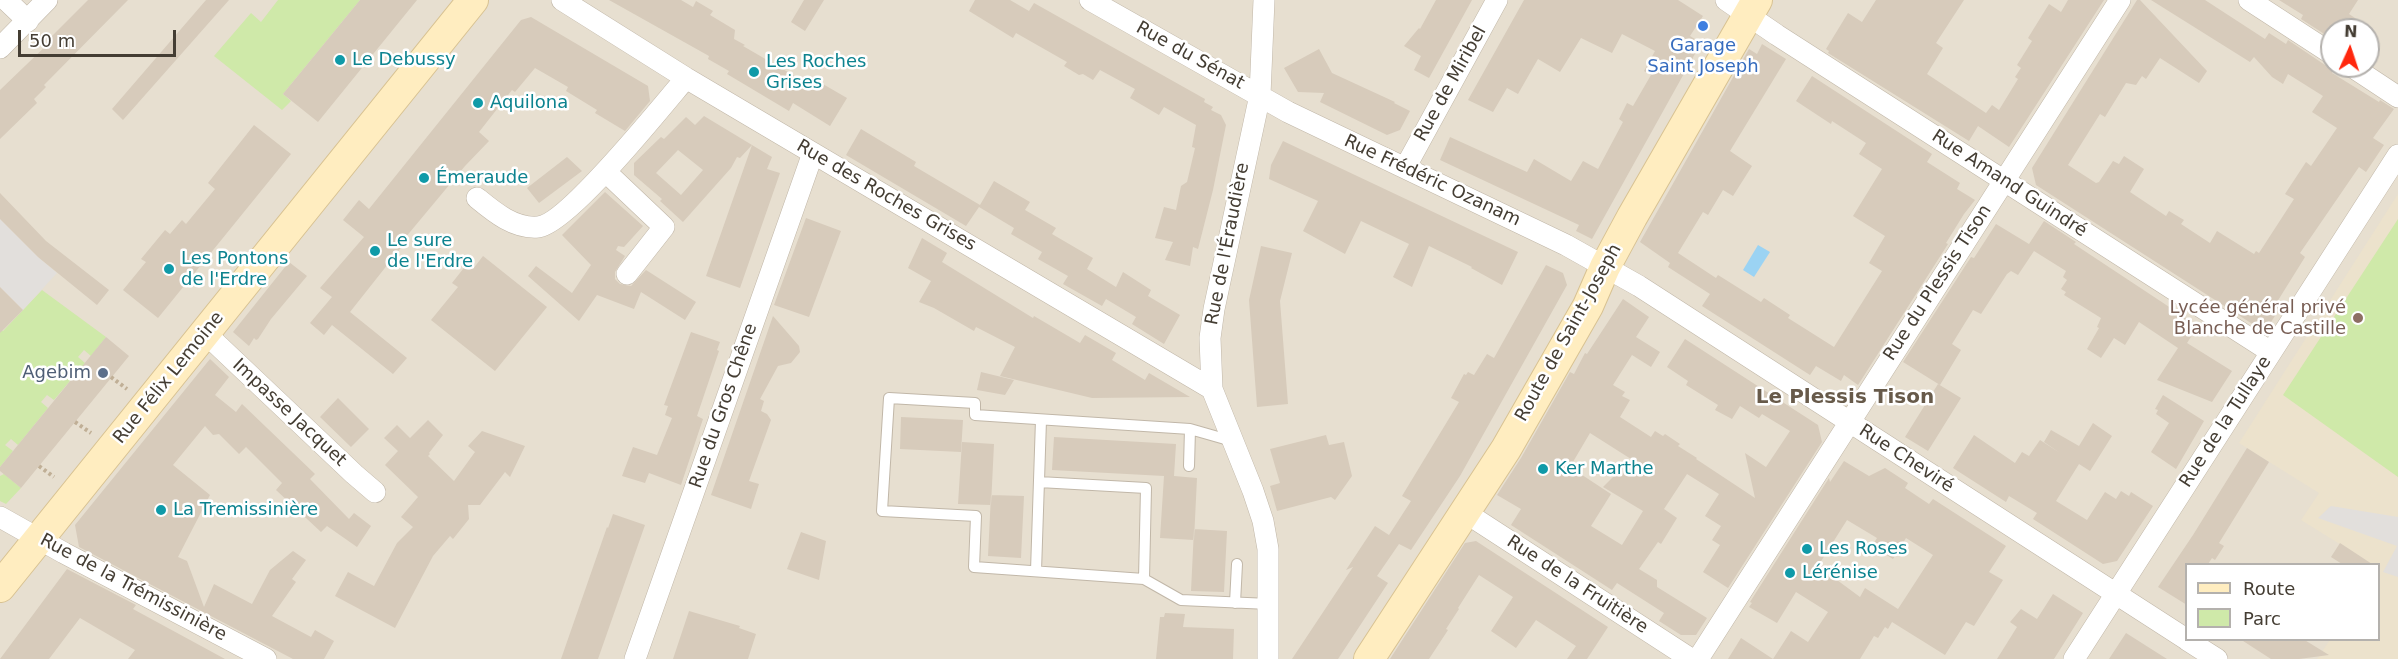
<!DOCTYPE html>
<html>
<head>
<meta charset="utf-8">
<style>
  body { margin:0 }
  #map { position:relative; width:2398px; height:659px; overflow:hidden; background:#f2ede3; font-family:"DejaVu Sans",sans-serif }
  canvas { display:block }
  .legend { position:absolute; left:2185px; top:563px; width:195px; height:78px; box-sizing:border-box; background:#fff; border:2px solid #b4b1ad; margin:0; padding:8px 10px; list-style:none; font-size:18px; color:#443d33 }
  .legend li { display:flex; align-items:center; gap:12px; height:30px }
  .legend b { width:30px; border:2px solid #b4b1ad }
  .north { position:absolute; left:2320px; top:18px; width:60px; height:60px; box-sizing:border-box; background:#fff; border:2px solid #b4b1ad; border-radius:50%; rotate:3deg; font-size:16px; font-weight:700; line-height:24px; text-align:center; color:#443d33 }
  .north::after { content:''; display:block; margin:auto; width:21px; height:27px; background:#ff270d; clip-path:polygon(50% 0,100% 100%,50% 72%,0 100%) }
  .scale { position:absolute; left:18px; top:30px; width:158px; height:27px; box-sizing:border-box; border:3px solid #443d33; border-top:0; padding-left:8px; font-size:18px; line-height:21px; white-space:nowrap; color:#443d33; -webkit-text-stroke:4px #fff; paint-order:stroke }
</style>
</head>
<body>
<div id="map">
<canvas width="2398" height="659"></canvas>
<ul class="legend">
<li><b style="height:8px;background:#ffedc0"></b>Route</li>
<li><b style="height:16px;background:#cfe9a9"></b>Parc</li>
</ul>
<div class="north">N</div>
<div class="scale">50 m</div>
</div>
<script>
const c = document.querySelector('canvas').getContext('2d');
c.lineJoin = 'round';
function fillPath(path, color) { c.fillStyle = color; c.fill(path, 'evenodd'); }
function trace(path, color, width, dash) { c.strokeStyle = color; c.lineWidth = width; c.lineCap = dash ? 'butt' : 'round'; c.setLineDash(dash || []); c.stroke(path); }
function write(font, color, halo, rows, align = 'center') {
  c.font = font + ' "DejaVu Sans",sans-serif'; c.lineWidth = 5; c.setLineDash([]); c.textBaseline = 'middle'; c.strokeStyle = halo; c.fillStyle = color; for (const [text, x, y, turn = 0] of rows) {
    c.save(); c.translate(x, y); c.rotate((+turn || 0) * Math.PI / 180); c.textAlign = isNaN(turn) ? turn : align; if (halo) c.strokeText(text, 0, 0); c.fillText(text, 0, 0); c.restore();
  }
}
const residential = new Path2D(`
  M0 0H2398V659H0ZM2332 30H2368V66H2332ZM2186 564H2378V640H2186Z`);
const education = new Path2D(`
  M2398 194V659H2317L2330 640H2378V564H2372L2301 520 2319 493 2239 443Z`);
const green = new Path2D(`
  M278 0H360L283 94 291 101 282 110 214 56 251 13 261 22Z
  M2398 219V477L2283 395Z
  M42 290 106 337 91 356 84 350 78 357 85 363 54 400 47 395 41 402 48 408 18 445 11 439 5 445 13 451 0 467V329L3 331Z
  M4 474 21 488 6 504 0 501V476Z`);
const parking = new Path2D(`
  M0 219 38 257 57 273 23 310 0 287Z
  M2331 506 2398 517V577L2383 572 2397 546 2318 518Z`);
const water = new Path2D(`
  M1758 245 1770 252 1754 277 1743 270Z`);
const building = new Path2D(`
  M88 0H128L44 85 46 87 34 99 37 103 0 139V90L52 40 50 38Z
  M206 0H229L123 120 112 109Z
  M360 0H417L318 122 283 94Z
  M609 0H681L693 7 696 1 713 11 710 15 735 30 734 39 745 45 743 46 805 82 809 76 847 98 830 126 793 103 789 111 727 74 729 71 708 59 709 56Z
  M804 0H824L805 31 791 22Z
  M975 0H1010L1029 11 1034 3 1205 99 1204 102 1213 107 1211 110 1221 115 1226 125 1213 190 1198 249 1193 247 1190 266 1165 260 1173 242 1155 238 1164 207 1176 210 1181 186 1187 182 1195 148 1192 147 1196 125 1164 107 1159 115 1130 98 1135 89 1100 70 1093 80 1083 74 1079 75 1064 66 1067 62 1016 33 1013 38 969 11Z
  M1436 0H1472L1429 78 1414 70 1421 56 1404 46 1419 28 1420 29Z
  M1524 0H1678L1703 16 1690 36 1701 43 1592 239 1576 231 1579 225 1440 160 1450 137 1527 172 1534 159 1571 181 1583 161 1598 169 1623 122 1619 119 1627 103 1633 106 1651 75 1644 71 1655 51 1622 34 1612 53 1581 38 1560 72 1538 59 1518 94 1507 88 1493 112 1468 100Z
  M1876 0H1964L1936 43 1943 48 1927 74 1986 113 1992 105 1999 110 2018 79 2015 77 2021 68 2017 65 2032 41 2028 38 2049 4 2061 12 2068 0H2104L2009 147 1978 126 1969 141 1828 53 1829 51 1826 49 1848 13 1862 22Z
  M2137 0H2140L2207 71 2199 83 2160 58 2146 79 2142 76 2136 85 2126 83 2105 117 2100 114 2068 165 2096 183 2099 182 2113 161 2119 164 2124 156 2144 169 2130 192 2166 216 2169 211 2184 220 2181 224 2210 243 2217 231 2254 254 2256 251 2259 253 2294 199 2285 194 2306 162 2311 166 2337 128 2312 112 2323 96 2288 74 2283 84 2272 77 2254 57 2250 62 2151 0H2205L2265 39 2269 33 2286 44 2288 40 2325 65 2332 67V73L2379 102 2380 100 2394 109 2373 138 2384 145 2366 172 2359 167 2300 253 2305 257 2277 302 2282 305 2271 322 2254 325 2036 185 2032 168Z
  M2279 0H2358L2349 14 2373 30H2332V39L2301 19 2303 15Z
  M531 17 648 86 650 101 625 131 595 113 597 110 566 91 568 87 535 68 515 92 512 90 479 132 489 141 465 166 405 238 407 240 350 312 407 358 393 374 332 325 324 335 310 323 332 297 320 288 364 237 343 220 359 200 369 209 521 20Z
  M1762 44 1786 59 1730 151 1752 166 1733 196 1723 190 1708 215 1703 212 1678 253 1716 278 1718 275 1761 302 1764 298 1790 315 1788 318 1834 347 1882 271 1869 263 1885 236 1853 216 1882 169 1859 154 1866 143 1832 121 1831 124 1796 101 1812 76 1932 154 1927 162 1960 183 1957 189 1975 200 1964 214 1946 243 1948 244 1858 385 1844 375 1841 381 1816 366 1810 375 1702 306 1710 294 1668 267 1670 263 1640 242 1749 49 1757 54Z
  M1319 49 1332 73 1395 102 1394 103 1410 111 1400 130 1387 135 1320 102 1324 93 1298 92 1284 68Z
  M704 116 752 145 740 158 737 157 731 168 683 222 660 201 662 199 634 175V163L661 137 664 139 686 117 695 125ZM678 150 703 170 681 195 656 173Z
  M254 125 291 154 158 318 123 290 146 262 141 259 165 230 170 234 182 220 186 224 215 189 208 183Z
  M861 129 916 162 914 166 980 205 994 181 1030 202 1025 210 1056 228 1052 234 1093 258 1087 269 1116 287 1123 272 1151 290 1148 296 1180 315 1164 344 1132 324 1136 317 1106 299 1102 306 1063 284 1068 276 1038 259 1042 252 1011 234 1014 228 979 207 966 226 846 155Z
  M1283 141 1518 252 1502 285 1471 268 1472 267 1429 246 1412 287 1393 277 1409 244 1361 221 1345 254 1303 231 1318 201 1269 179 1271 165Z
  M752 145 772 157 767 169 780 173 740 288 706 276Z
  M567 157 582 171 539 203 527 188Z
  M605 192 643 226 624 247 618 246 616 250 625 256 615 272V279L620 284 631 286 646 270 696 302 685 320 641 292 634 309 597 295 579 321 528 276 536 266 572 293 591 265 562 235Z
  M0 193 46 241 109 290 97 305 38 257 0 219Z
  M806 218 841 231 809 317 774 305Z
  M2044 221 2076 242 2074 244 2198 326 2187 343 2232 371 2212 402 2157 380 2178 348 2139 322 2125 345 2114 338 2101 358 2087 349 2099 328 2097 327 2101 318 2064 295 2066 292 2061 289 2067 280 2063 277 2066 271 2034 251 2018 275 2011 271 2007 274 1981 314 1973 310 1952 344 1961 350 1940 385 1903 362 1971 257 1974 258 1996 224 2029 244Z
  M922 238 947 253 942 262 1033 318 1034 316 1080 343 1085 335 1116 353 1112 360 1145 380 1149 373 1190 397 1092 398 1000 376 1015 347 976 327 974 331 934 308 919 302 931 281 908 268Z
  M1261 246 1292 253 1280 301 1288 404 1257 407 1249 300Z
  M483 256 547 307 495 371 431 320 458 287 452 283 467 264 473 269Z
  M289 262 307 276 271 319 258 339 256 340 254 338 249 346 233 332Z
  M1546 265 1563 273 1567 285 1460 476 1411 550 1399 544 1377 576 1388 583 1338 659H1292L1353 567 1346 570 1375 526 1389 535 1411 501 1402 496 1459 402 1451 398 1464 374 1466 375 1468 372 1474 375 1487 354 1494 358Z
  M0 287 23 310 0 333Z
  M1623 299 1649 317 1636 337 1660 352 1651 367 1632 355 1613 385 1625 392 1622 396 1630 400 1620 417 1651 437 1655 431 1663 436 1665 434 1680 444 1678 446 1697 458 1696 459 1755 498 1745 453 1766 467 1790 431 1762 414 1759 418 1740 406 1732 419 1715 410 1718 405 1686 385 1688 381 1667 367 1685 339 1818 425 1822 442 1728 588 1703 572 1720 545 1712 540 1721 526 1705 516 1719 494 1687 474 1664 509 1677 518 1661 544 1658 542 1639 569 1657 580V587L1707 618 1696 635H1681L1659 621 1664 613 1617 583 1612 590 1511 525 1521 509 1497 495 1521 458 1570 372 1574 374 1585 353 1587 354ZM1590 433 1631 459 1603 487 1643 511 1622 545 1591 526 1611 494 1570 467Z
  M773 316 799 346 800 352 791 363 778 366 760 399 764 401 761 411 767 414 771 420 749 481 759 484 751 509 711 495Z
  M691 332 720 342 717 350 719 351 697 416 703 419 681 485 649 473 645 483 622 476 633 447 657 455 672 418 665 415 668 406 664 405Z
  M106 337 129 356 21 488 0 471V467Z
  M210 359 229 377 215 395 236 412 242 404 315 474 310 479 349 519 354 513 371 526 357 547 327 526 321 532 276 490 282 483 246 447 239 454 219 434 213 435 205 426 173 465 210 495 178 557 187 561 204 607 214 584 252 604 270 570 293 551 306 560 292 579 296 582 272 616 311 637 315 630 334 641 324 659H293L79 547 75 525Z
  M981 372 1014 380 1005 395 977 390Z
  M1938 384 1961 398 1928 451 1905 437Z
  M2163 395 2204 421 2176 469 2151 452 2169 423 2156 414 2158 410 2155 409Z
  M338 398 369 429 351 447 320 417Z
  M901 417 963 420 961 452 900 449Z
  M428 420 443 435 429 453 430 454 428 456 454 481 475 452 468 446 482 431 525 446 510 477 505 472 480 505H468L469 519 453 539 450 536 433 556 395 628 335 596 348 572 374 586 397 543 413 527 401 517 418 497 385 465 398 451 384 438 397 425 410 438Z
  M2093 423 2112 436 2090 471 2079 464 2056 501 2087 520 2105 492 2116 499 2121 491 2129 496 2131 492 2153 506 2117 561 2103 564 2033 519 2037 513 2009 496 2006 502 1953 468 1974 435 2015 463 2022 452 2029 456 2040 440 2060 453 2044 442 2051 430 2079 446Z
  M1326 435 1329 445 1344 442 1352 476 1335 500 1331 497 1277 511 1270 486 1280 483 1270 449Z
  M1054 437 1176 444 1174 476 1197 478 1194 540 1160 538 1164 476 1052 470Z
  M962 442 994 444 991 505 958 504Z
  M2247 448 2269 462 2219 543 2224 546 2215 560 2212 558 2208 564H2187V605L2158 587 2193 535Z
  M1844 461 1869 476 1885 468 1908 483 1905 488 1929 504 1933 499 2006 546 1989 572 2003 580 1974 626 1966 622 1945 655 1892 622 1888 629 1885 627 1878 638 1874 636 1860 659H1773L1791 631 1808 642 1828 612 1796 592 1777 623 1749 607 1752 603 1750 602 1829 478 1830 482ZM1847 520 1877 538 1872 546 1893 559 1906 538 1933 555 1898 609 1865 588 1860 597 1818 566Z
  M991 495 1024 496 1021 558 988 556Z
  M613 514 645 525 598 659H561L607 527 608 528Z
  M1194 529 1227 531 1224 592 1191 591Z
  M801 532 826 541 819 580 787 569Z
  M1476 541 1608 627 1587 659H1567L1576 646 1536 620 1516 648 1491 631 1513 597 1479 575 1458 608 1459 609 1446 629 1448 630 1429 659H1390L1465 543Z
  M2340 543 2372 564H2342L2331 557Z
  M67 569 136 605 133 609 225 659H128L135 650 80 618 49 659H0Z
  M2053 594 2083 613 2054 659H1997L2017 627 2010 622 2021 609 2037 619Z
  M689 611 740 626 739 628 756 634 748 659H673Z
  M1165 613 1185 614 1183 627 1234 629 1233 659H1156L1160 617H1164Z
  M2126 633 2167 659H2109Z
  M1741 638 1773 659H1728Z
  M2240 639H2303L2329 655 2299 659H2271Z`);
const path = new Path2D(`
  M111 377 127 389
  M75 422 91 433
  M39 466 54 477`);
const lane = new Path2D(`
  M1232 441 1190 429 975 415V403L889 398 882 511 976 516 974 567 1144 579 1181 600 1269 604
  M1189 466 1190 429
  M1039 482 1146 488 1144 579
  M1036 571 1041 420
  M1235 603 1237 564`);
const street = new Path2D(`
  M6 0 28 21
  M562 0 686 78 1212 389
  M1090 0 1288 112 1566 245 1639 286 2186 639
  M1264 0 1260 95 1214 309 1210 338 1212 389 1253 491 1263 521 1268 549V659
  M1726 0 1777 35 2271 352
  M2249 0 2332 54
  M0 48 47 0
  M2351 66 2398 97
  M1405 168 1497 0
  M606 172 664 227 627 274
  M477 198C494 212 514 229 538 227 567 225 663 105 686 78
  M205 333 354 474 375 492
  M1463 511 1691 659
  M0 517 64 553 266 659
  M2187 640 2217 659
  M635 659 813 153
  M1698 659 2120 0
  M2074 659 2398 155`);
const secondary = new Path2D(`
  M0 587 473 0
  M1369 659 1506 449 1588 306 1605 267 1632 217 1757 0`);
const markers = [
  [1703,26,6,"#3f7fe0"],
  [340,60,6,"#0f9aa8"],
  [754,72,6,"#0f9aa8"],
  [478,103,6,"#0f9aa8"],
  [424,178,6,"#0f9aa8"],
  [375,251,6,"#0f9aa8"],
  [169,269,6,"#0f9aa8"],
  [2358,318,6,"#8d6e63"],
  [103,373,6,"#5c6f8a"],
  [1543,469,6,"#0f9aa8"],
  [161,510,6,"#0f9aa8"],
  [1807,549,6,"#0f9aa8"],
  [1790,573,6,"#0f9aa8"]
];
const shopNames = [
  ["Garage",1703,46],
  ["Saint Joseph",1703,67]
];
const streetNames = [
  ["Rue du Sénat",1190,56,29],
  ["Rue de Miribel",1451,84,-61],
  ["Rue Frédéric Ozanam",1432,181,25],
  ["Rue Amand Guindré",2009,184,33],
  ["Rue des Roches Grises",886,196,30],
  ["Rue de l'Éraudière",1228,244,-79],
  ["Rue du Plessis Tison",1938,283,-57],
  ["Route de Saint-Joseph",1569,333,-61],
  ["Rue Félix Lemoine",169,378,-51],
  ["Rue du Gros Chêne",724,406,-71],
  ["Impasse Jacquet",289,413,43],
  ["Rue de la Tullaye",2226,422,-57],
  ["Rue Cheviré",1906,459,33],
  ["Rue de la Fruitière",1577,585,33],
  ["Rue de la Trémissinière",133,588,28]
];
const cultureNames = [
  ["Le Debussy",352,60],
  ["Les Roches",766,62],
  ["Grises",766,83],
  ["Aquilona",490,103],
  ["Émeraude",436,178],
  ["Le sure",387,241],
  ["de l'Erdre",387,262],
  ["Les Pontons",181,259],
  ["de l'Erdre",181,280],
  ["Ker Marthe",1555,469],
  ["La Tremissinière",173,510],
  ["Les Roses",1819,549],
  ["Lérénise",1802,573]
];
const educationNames = [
  ["Lycée général privé",2346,308],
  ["Blanche de Castille",2346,329]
];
const serviceNames = [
  ["Agebim",91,373]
];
const neighbourhoodNames = [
  ["Le Plessis Tison",1845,398]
];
fillPath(residential, '#e7dfd0');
fillPath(education, '#ece2cc');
fillPath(green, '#cfe9a9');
fillPath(parking, '#e2dfdc');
fillPath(water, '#9bd3f3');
fillPath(building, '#d7cbbb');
trace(lane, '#c1b7a8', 12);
trace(street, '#c1b7a8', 22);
trace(secondary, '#d8c292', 32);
trace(path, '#c0af96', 4, [3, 3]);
trace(lane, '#fff', 10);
trace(street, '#fff', 21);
trace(secondary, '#ffedc0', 30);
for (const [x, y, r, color] of markers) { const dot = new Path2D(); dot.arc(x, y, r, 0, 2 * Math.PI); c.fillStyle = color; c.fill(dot); trace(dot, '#fff', 2); }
write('18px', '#366cbe', '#fff', shopNames);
write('18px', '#443d33', '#fff', streetNames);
write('18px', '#0d838f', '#fff', cultureNames, 'left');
write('18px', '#785e54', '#fff', educationNames, 'right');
write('18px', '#4e5e75', '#fff', serviceNames, 'right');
write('bold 20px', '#675a4a', '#fff', neighbourhoodNames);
</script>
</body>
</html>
